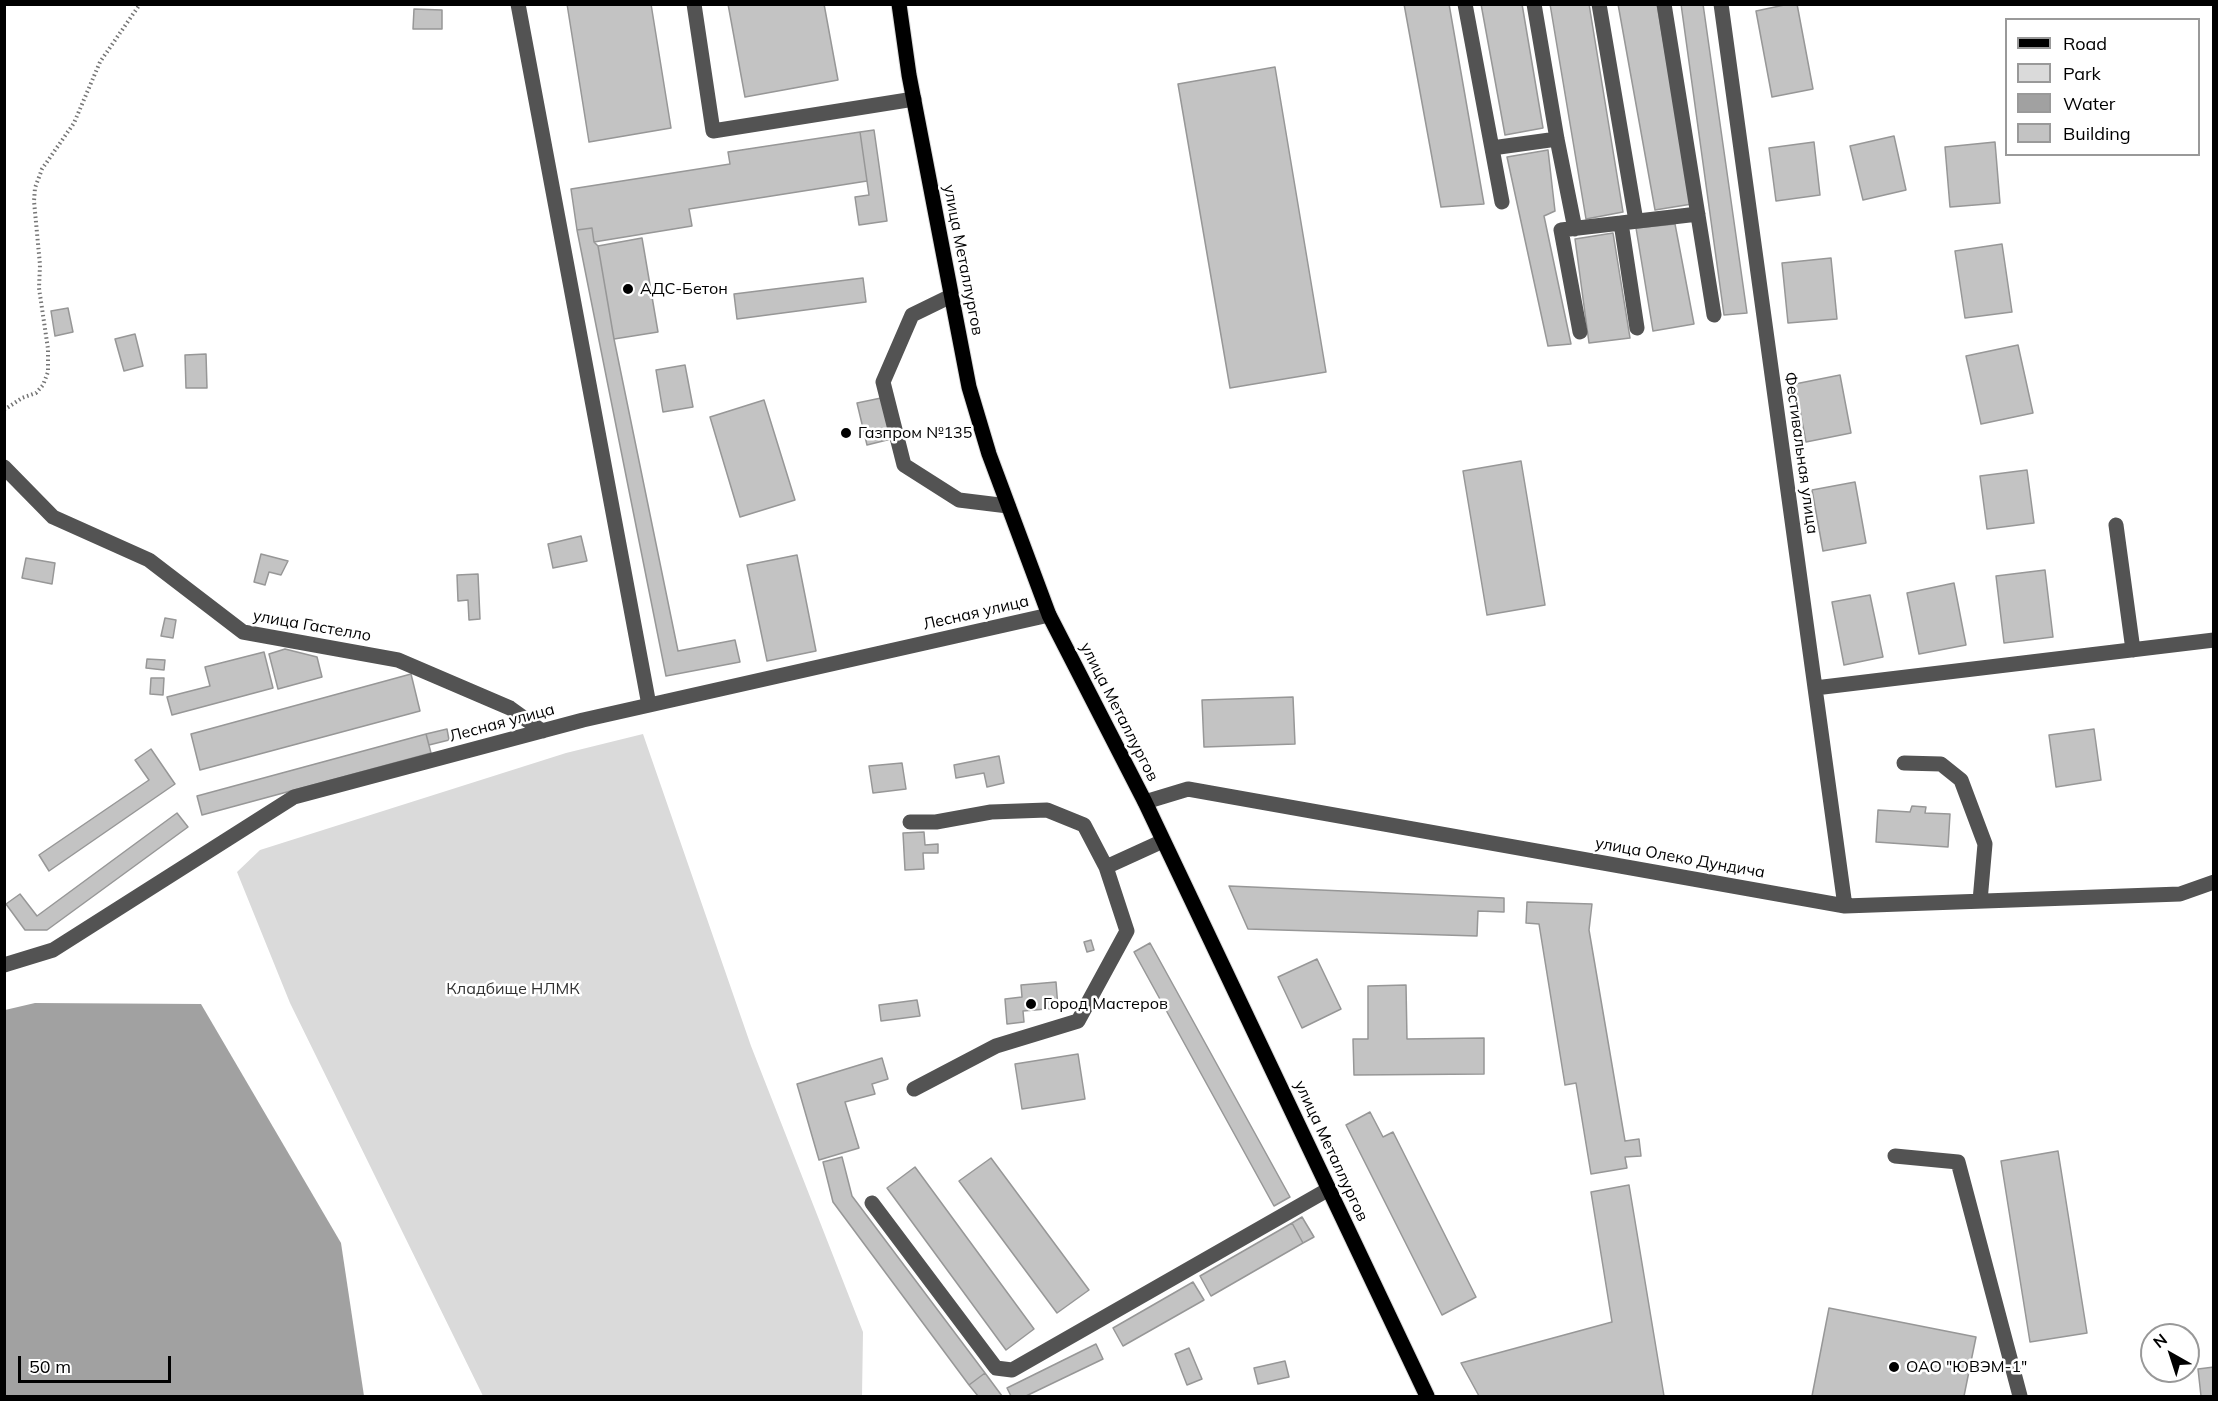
<!DOCTYPE html>
<html>
<head>
<meta charset="utf-8">
<style>
  body { margin:0 }
  #map { position:relative; width:2218px; height:1401px; overflow:hidden; background:#fff; font-family:Mulish,sans-serif }
  canvas { display:block }
  .frame { position:absolute; inset:0; border:6px solid #000; pointer-events:none }
  .legend { position:absolute; left:2005px; top:18px; width:195px; height:138px; box-sizing:border-box; background:#fff; border:2px solid #999; margin:0; padding:8px 10px; list-style:none; font-size:18px; color:#000 }
  .legend li { display:flex; align-items:center; gap:12px; height:30px }
  .legend b { width:30px; border:2px solid #999 }
  .north { position:absolute; left:2140px; top:1323px; width:60px; height:60px; box-sizing:border-box; background:#fff; border:2px solid #999; border-radius:50%; rotate:321deg; font-size:16px; font-weight:700; line-height:24px; text-align:center; color:#000 }
  .north::after { content:''; display:block; margin:auto; width:21px; height:27px; background:#000; clip-path:polygon(50% 0,100% 100%,50% 72%,0 100%) }
  .scale { position:absolute; left:18px; top:1356px; width:153px; height:27px; box-sizing:border-box; border:3px solid #000; border-top:0; padding-left:8px; font-size:18px; line-height:21px; white-space:nowrap; color:#000; -webkit-text-stroke:4px #fff; paint-order:stroke }
</style>
</head>
<body>
<div id="map">
<canvas width="2218" height="1401"></canvas>
<div class="frame"></div>
<ul class="legend">
<li><b style="height:8px;background:#000"></b>Road</li>
<li><b style="height:16px;background:#dadada"></b>Park</li>
<li><b style="height:16px;background:#a1a1a1"></b>Water</li>
<li><b style="height:16px;background:#c3c3c3"></b>Building</li>
</ul>
<div class="north">N</div>
<div class="scale">50 m</div>
</div>
<script>
const c = document.querySelector('canvas').getContext('2d');
c.lineJoin = 'round';
function fillPath(path, color) { c.fillStyle = color; c.fill(path, 'evenodd'); }
function trace(path, color, width, dash) { c.strokeStyle = color; c.lineWidth = width; c.lineCap = dash ? 'butt' : 'round'; c.setLineDash(dash || []); c.stroke(path); }
function write(font, color, halo, rows, align = 'center') {
  c.font = font + ' Mulish,sans-serif'; c.lineWidth = 5; c.setLineDash([]); c.textBaseline = 'middle'; c.strokeStyle = halo; c.fillStyle = color; for (const [text, x, y, turn = 0] of rows) {
    c.save(); c.translate(x, y); c.rotate((+turn || 0) * Math.PI / 180); c.textAlign = isNaN(turn) ? turn : align; if (halo) c.strokeText(text, 0, 0); c.fillText(text, 0, 0); c.restore();
  }
}
const green = new Path2D(`
  M643 734 751 1046 863 1332 862 1396H483L290 1003 237 872 260 850 566 753Z`);
const water = new Path2D(`
  M35 1003 201 1004 341 1243 364 1396H5V1010Z`);
const building = new Path2D(`
  M567 4H651L671 128 589 142Z
  M728 4H824L838 80 745 97Z
  M1404 4H1449L1484 204 1441 207Z
  M1481 4H1522L1543 128 1505 135Z
  M1550 4H1589L1623 212 1586 219Z
  M1618 4H1657L1692 204 1655 210Z
  M1681 4H1703L1747 313 1724 315Z
  M1789 4H1797L1813 89 1772 97 1756 11Z
  M414 9 442 10V29H413Z
  M1275 67 1326 372 1230 388 1178 84Z
  M874 130 887 221 859 225 855 197 869 195 860 132Z
  M860 132 867 181 689 209 692 226 594 242 592 228 577 230 571 189 730 164 728 152Z
  M1894 136 1906 190 1863 200 1850 146Z
  M1814 142 1820 195 1776 201 1769 148Z
  M1995 142 2000 203 1950 207 1945 147Z
  M1548 150 1555 211 1544 216 1571 344 1548 346 1507 157Z
  M1675 224 1694 324 1653 331 1636 228Z
  M592 228 594 242 598 246 614 339 678 651 735 640 740 662 666 676 577 230Z
  M1613 233 1630 338 1589 343 1575 239Z
  M642 238 658 332 614 339 598 246Z
  M2002 244 2012 312 1965 318 1955 251Z
  M1831 258 1837 319 1788 323 1782 263Z
  M863 278 866 302 737 319 734 294Z
  M68 308 73 332 55 336 51 311Z
  M135 334 143 366 124 371 115 339Z
  M2018 345 2033 413 1981 424 1966 356Z
  M206 354 207 388H186L185 355Z
  M685 365 693 407 663 412 656 370Z
  M1840 375 1851 433 1806 442 1795 384Z
  M881 398 891 439 867 445 857 403Z
  M764 400 795 500 740 517 710 417Z
  M1521 461 1545 605 1487 615 1463 471Z
  M2027 470 2034 523 1987 529 1980 476Z
  M1855 482 1866 543 1823 551 1812 490Z
  M581 536 587 561 553 568 548 544Z
  M261 554 288 561 281 575 269 572 265 585 254 582Z
  M797 555 816 651 767 661 747 565Z
  M26 558 55 563 52 584 22 578Z
  M2045 570 2053 637 2004 643 1996 576Z
  M478 574 480 619 469 620 468 600 458 601 457 575Z
  M1954 583 1966 645 1919 654 1907 593Z
  M1870 595 1883 657 1844 665 1832 602Z
  M165 618 176 620 173 638 161 636Z
  M285 649 317 657 322 677 278 689 269 654Z
  M264 652 273 688 172 715 167 697 210 686 205 667Z
  M147 659 165 660 164 670 146 668Z
  M411 674 420 711 200 770 191 734Z
  M151 678H164L163 695 150 694Z
  M1293 697 1295 744 1204 747 1202 700Z
  M447 729 449 740 429 745 426 734Z
  M2094 729 2101 780 2056 787 2049 735Z
  M426 734 431 753 202 815 197 796Z
  M151 749 175 784 49 871 39 855 149 780 135 760Z
  M999 756 1004 783 987 787 984 773 956 778 954 765Z
  M902 763 906 789 873 793 869 766Z
  M1912 806 1926 807 1925 813 1950 814 1948 847 1876 842 1878 810 1910 812Z
  M177 813 188 827 47 930H25L6 904 20 894 37 916Z
  M924 832 925 845 938 844V853H923L924 869 905 870 903 833Z
  M1229 886 1504 898V912L1478 911 1477 936 1248 929Z
  M1527 902 1592 904 1589 930 1625 1141 1639 1139 1641 1156 1625 1157 1627 1168 1591 1174 1576 1083 1565 1085 1539 924 1526 923Z
  M1091 940 1094 950 1087 952 1084 942Z
  M1150 943 1290 1197 1274 1206 1134 952Z
  M1317 959 1341 1009 1302 1028 1278 977Z
  M1056 982 1058 1008 1023 1011 1024 1022 1007 1024 1005 999 1022 997 1021 985Z
  M1406 985 1407 1039 1484 1038V1074L1354 1075 1353 1039H1368V986Z
  M917 1000 920 1016 881 1021 879 1005Z
  M1078 1054 1085 1099 1022 1109 1015 1064Z
  M882 1058 888 1079 872 1084 875 1094 845 1102 859 1148 819 1160 797 1084Z
  M1370 1112 1383 1137 1393 1132 1476 1297 1442 1315 1346 1125Z
  M2058 1151 2087 1333 2030 1342 2001 1161Z
  M842 1157 852 1196 985 1373 969 1385 833 1202 823 1162Z
  M991 1158 1089 1290 1057 1313 959 1181Z
  M915 1167 1034 1329 1006 1350 887 1188Z
  M1629 1185 1664 1396H1479L1461 1363 1612 1322 1591 1192Z
  M1302 1217 1314 1237 1303 1243 1292 1223Z
  M1292 1223 1303 1243 1211 1296 1200 1276Z
  M1193 1282 1204 1300 1123 1346 1113 1328Z
  M1829 1308 1976 1337 1964 1396H1812Z
  M1096 1344 1103 1359 1026 1396H1011L1007 1388Z
  M1189 1348 1202 1379 1187 1385 1175 1354Z
  M1285 1361 1289 1377 1258 1384 1254 1368Z
  M2214 1367V1396H2201L2198 1369Z
  M985 1373 1002 1396H978L969 1385Z`);
const path = new Path2D(`
  M4 410 22 398 36 393 43 385 48 372V349L39 288 40 265 34 201 35 188 42 169 74 123 100 62 140 4`);
const minor = new Path2D(`
  M518 4 649 705
  M694 4 713 131 914 99
  M1465 4 1502 202
  M1534 4 1557 139 1575 229
  M1599 4 1636 221
  M1664 4 1714 315
  M1721 4 1845 906
  M1492 148 1557 139
  M1621 223 1637 328
  M951 296 912 315 883 382 904 465 959 500 1008 506
  M1580 332 1561 230 1698 214
  M4 467 53 517 149 560 243 632 398 660 510 708 542 731
  M2116 525 2133 650
  M1815 688 2214 640
  M1904 763 1941 764 1961 780 1985 844 1980 901
  M1145 802 1188 789 1845 906 2180 894 2214 882
  M910 822H936L991 812 1047 810 1084 825 1106 867
  M4 965 53 950 294 797 583 720 1049 615
  M914 1089 996 1046 1078 1021 1127 931 1106 867 1163 841
  M1895 1156 1958 1162 2020 1396
  M872 1203 996 1368 1012 1370 1329 1189`);
const major = new Path2D(`
  M899 4 909 75 969 387 989 454 1049 615 1145 802 1427 1396`);
const markers = [
  [628,289,6,"#000"],
  [846,433,6,"#000"],
  [1031,1004,6,"#000"],
  [1894,1367,6,"#000"]
];
const streetNames = [
  ["улица Металлургов",963,260,79],
  ["Фестивальная улица",1801,453,82],
  ["Лесная улица",976,613,-13],
  ["улица Гастелло",312,626,10],
  ["улица Металлургов",1119,712,63],
  ["Лесная улица",502,723,-15],
  ["улица Олеко Дундича",1680,858,10],
  ["улица Металлургов",1331,1151,65]
];
const poiNames = [
  ["АДС-Бетон",640,289],
  ["Газпром №135",858,433],
  ["Город Мастеров",1043,1004],
  ["ОАО \"ЮВЭМ-1\"",1906,1367]
];
const parkNames = [
  ["Кладбище НЛМК",513,989]
];
fillPath(green, '#dadada');
fillPath(water, '#a1a1a1');
fillPath(building, '#c3c3c3');
trace(building, '#979797', 1.5);
trace(major, '#dbdbdb', 17);
trace(path, '#757575', 4, [1.5, 3]);
trace(minor, '#535353', 15);
trace(major, '#000', 15);
for (const [x, y, r, color] of markers) { const dot = new Path2D(); dot.arc(x, y, r, 0, 2 * Math.PI); c.fillStyle = color; c.fill(dot); trace(dot, '#fff', 2); }
write('16px', '#000', '#fff', streetNames);
write('16px', '#000', '#fff', poiNames, 'left');
write('16px', '#313131', '#fff', parkNames);
</script>
</body>
</html>
